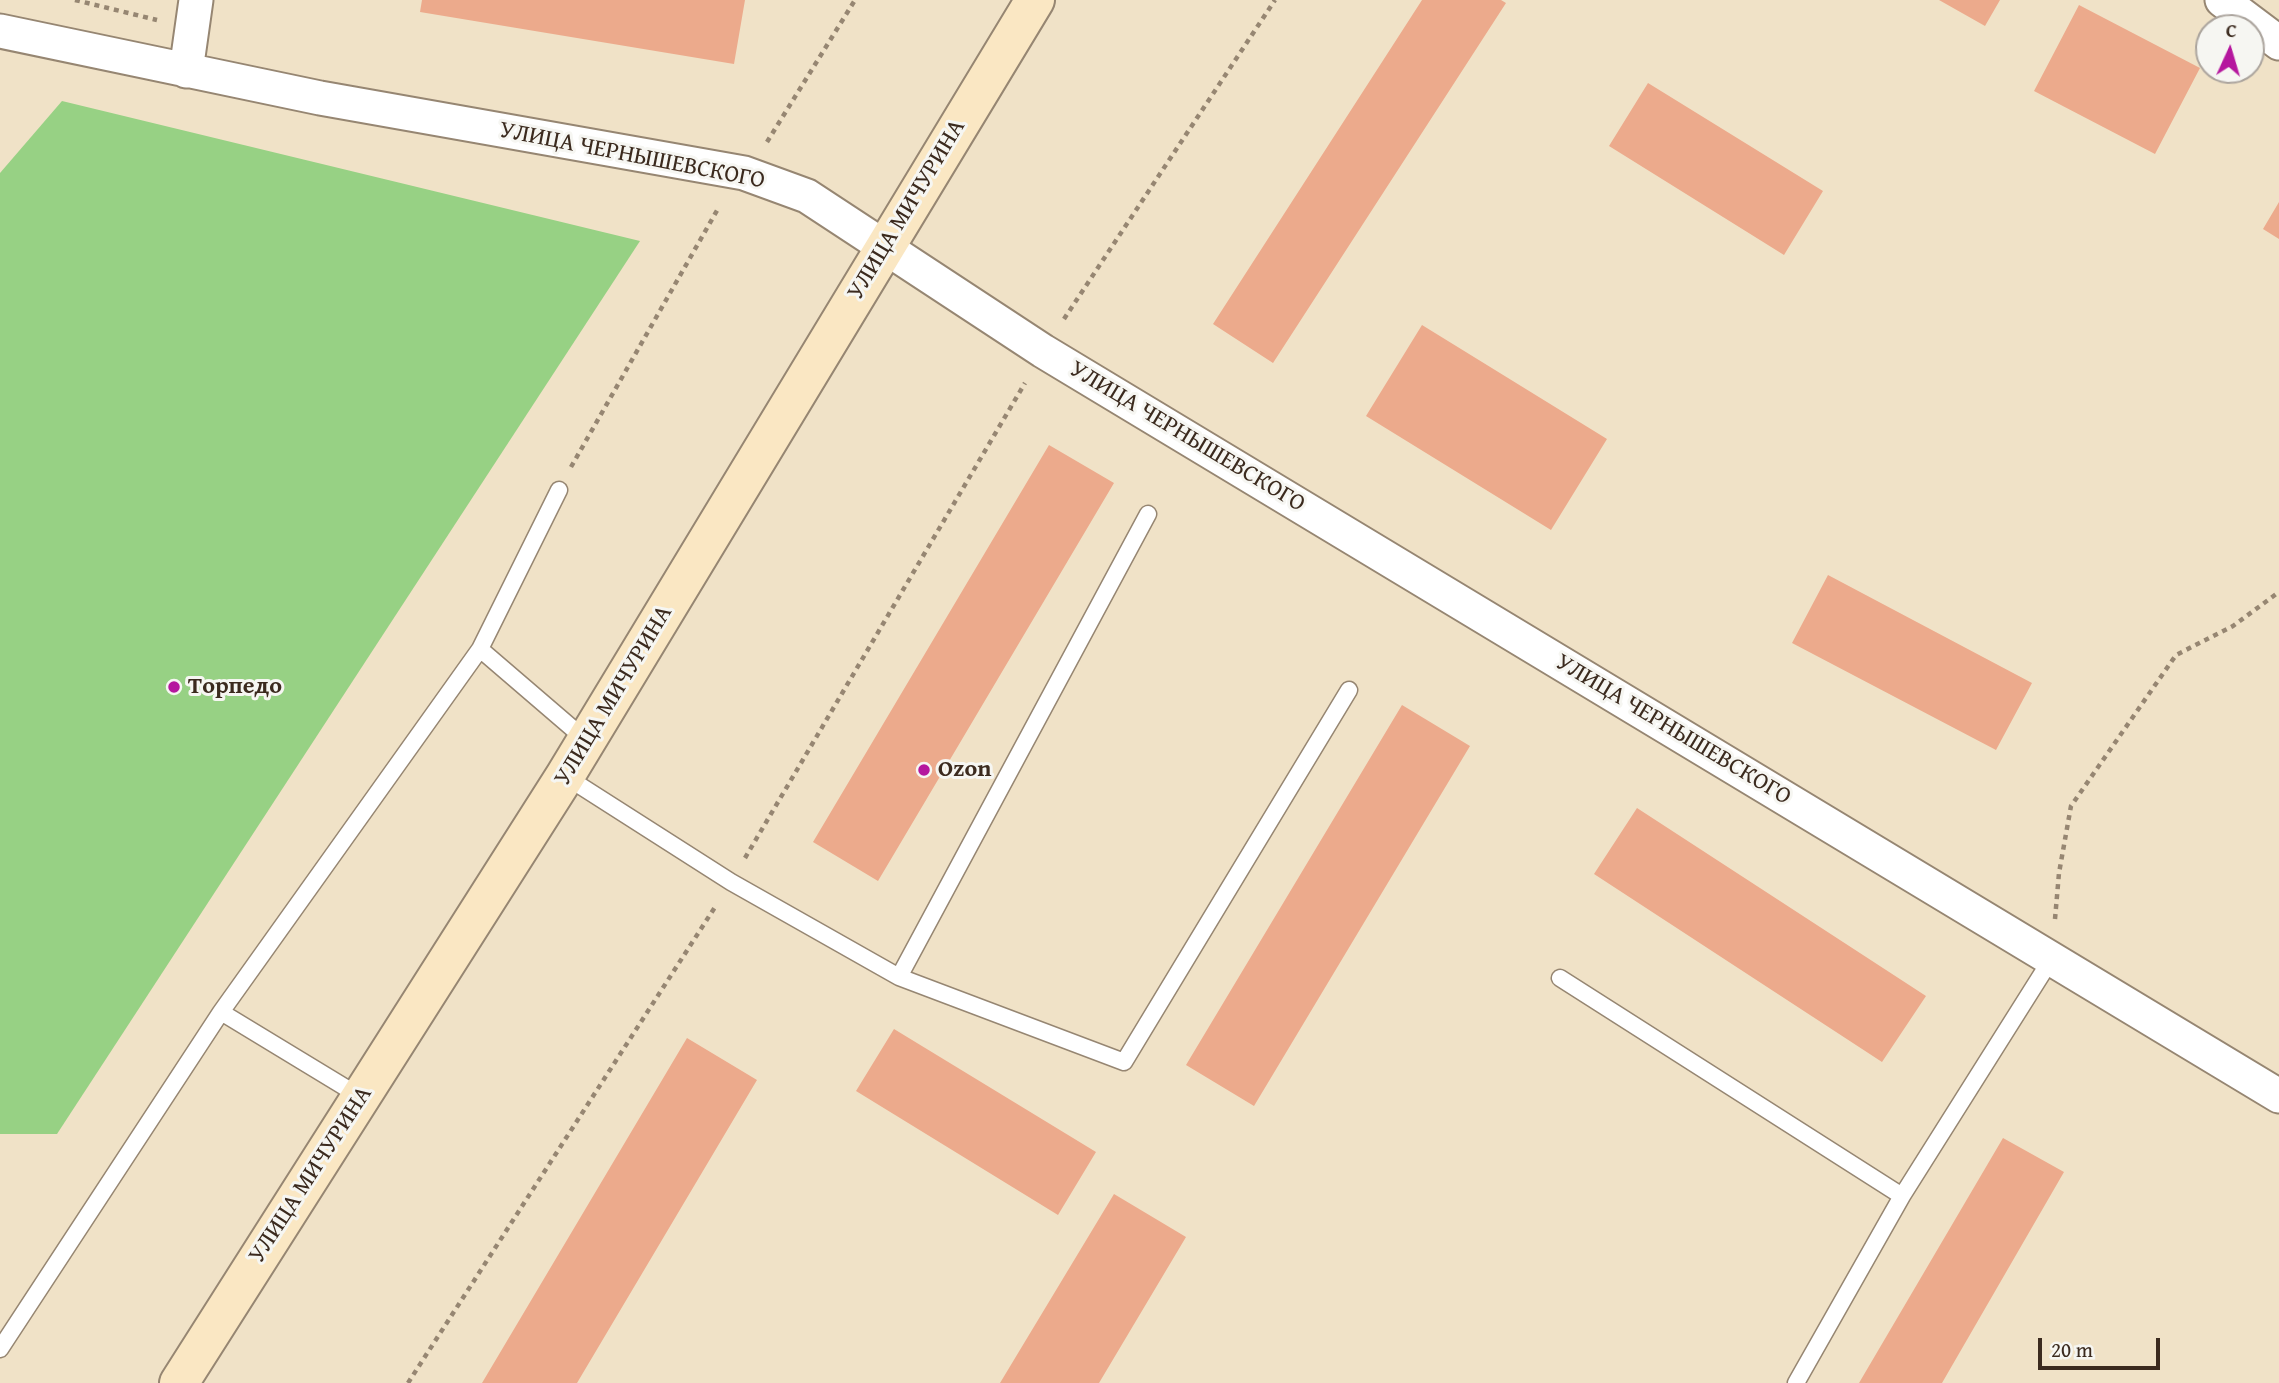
<!DOCTYPE html>
<html>
<head>
<meta charset="utf-8">
<style>
  body { margin:0 }
  #map { position:relative; width:2279px; height:1383px; overflow:hidden; background:#f0e2c7; font-family:"Gentium Book Plus",serif }
  canvas { display:block }
  .north { position:absolute; left:2195px; top:14px; width:70px; height:70px; box-sizing:border-box; background:#f6f6f2; border:2px solid #aba49d; border-radius:50%; rotate:4deg; font-size:19px; font-weight:700; line-height:28px; text-align:center; color:#3b2a1e }
  .north::after { content:''; display:block; margin:auto; width:24px; height:32px; background:#b5179e; clip-path:polygon(50% 0,100% 100%,50% 72%,0 100%) }
  .scale { position:absolute; left:2038px; top:1338px; width:122px; height:32px; box-sizing:border-box; border:4px solid #3b2a1e; border-top:0; padding-left:9px; font-size:21px; line-height:24px; white-space:nowrap; color:#3b2a1e; -webkit-text-stroke:5px #f6f6f2; paint-order:stroke }
</style>
</head>
<body>
<div id="map">
<canvas width="2279" height="1383"></canvas>
<div class="north">С</div>
<div class="scale">20 m</div>
</div>
<script>
const c = document.querySelector('canvas').getContext('2d');
c.lineJoin = 'round';
function fillPath(path, color) { c.fillStyle = color; c.fill(path, 'evenodd'); }
function trace(path, color, width, dash) { c.strokeStyle = color; c.lineWidth = width; c.lineCap = dash ? 'butt' : 'round'; c.setLineDash(dash || []); c.stroke(path); }
function write(font, color, halo, rows, align = 'center') {
  c.font = font + ' "Gentium Book Plus",serif'; c.lineWidth = 6; c.setLineDash([]); c.textBaseline = 'middle'; c.strokeStyle = halo; c.fillStyle = color; for (const [text, x, y, turn = 0] of rows) {
    c.save(); c.translate(x, y); c.rotate((+turn || 0) * Math.PI / 180); c.textAlign = isNaN(turn) ? turn : align; if (halo) c.strokeText(text, 0, 0); c.fillText(text, 0, 0); c.restore();
  }
}
const green = new Path2D(`
  M62 101 640 241 57 1134H0V173Z`);
const building = new Path2D(`
  M422 0H745L734 64 420 12Z
  M1422 0H1501L1506 3 1273 363 1213 324Z
  M1939 0H2000L1985 26Z
  M2079 5 2200 68 2155 154 2034 91Z
  M1648 83 1823 191 1784 255 1609 146Z
  M2279 202V239L2263 229Z
  M1422 325 1607 439 1551 530 1366 416Z
  M1049 445 1114 483 878 881 813 842Z
  M1828 575 2032 683 1996 750 1792 643Z
  M1402 705 1470 746 1254 1106 1186 1065Z
  M1637 808 1926 996 1882 1062 1594 874Z
  M894 1029 1096 1152 1058 1215 856 1091Z
  M687 1038 757 1080 577 1383H482Z
  M2003 1138 2064 1172 1942 1383H1859Z
  M1114 1194 1186 1237 1099 1383H1000Z`);
const path = new Path2D(`
  M75 0 157 20
  M767 142 855 0
  M1064 319 1275 0
  M571 467 719 207
  M745 858 1025 383
  M2055 919 2059 873 2071 806 2176 655 2233 626 2279 592
  M408 1383 717 904`);
const lane = new Path2D(`
  M480 649 586 740
  M565 776 731 882 899 977 1124 1062 1349 690
  M899 977 1148 514
  M1560 978 1902 1196
  M221 1012 361 1097
  M0 1349 221 1012 480 649 559 490
  M1796 1383 1902 1196 2052 958`);
const street = new Path2D(`
  M2222 0 2279 43
  M0 31 320 98 744 173 807 196 1043 351 2279 1096
  M186 71 196 0`);
const secondary = new Path2D(`
  M179 1383 565 776 1035 0`);
const markers = [
  [174,687,7,"#b5179e"],
  [924,770,7,"#b5179e"]
];
const streetNames = [
  ["УЛИЦА ЧЕРНЫШЕВСКОГО",632,156,11],
  ["УЛИЦА МИЧУРИНА",907,210,-59],
  ["УЛИЦА ЧЕРНЫШЕВСКОГО",1187,437,31],
  ["УЛИЦА МИЧУРИНА",614,696,-59],
  ["УЛИЦА ЧЕРНЫШЕВСКОГО",1673,730,31],
  ["УЛИЦА МИЧУРИНА",311,1175,-57]
];
const poiNames = [
  ["Торпедо",188,687],
  ["Ozon",938,770]
];
fillPath(green, '#97d184');
fillPath(building, '#ecaa8c');
trace(lane, '#968672', 19);
trace(street, '#968672', 37);
trace(secondary, '#968672', 42);
trace(path, '#968672', 4.5, [5, 5]);
trace(lane, '#fff', 16);
trace(street, '#fff', 33);
trace(secondary, '#fae7c3', 38);
for (const [x, y, r, color] of markers) { const dot = new Path2D(); dot.arc(x, y, r, 0, 2 * Math.PI); c.fillStyle = color; c.fill(dot); trace(dot, '#f6f6f2', 2.5); }
write('24px', '#3b2a1e', '#f6f6f2', streetNames);
write('bold 24px', '#3b2a1e', '#f6f6f2', poiNames, 'left');
</script>
</body>
</html>
